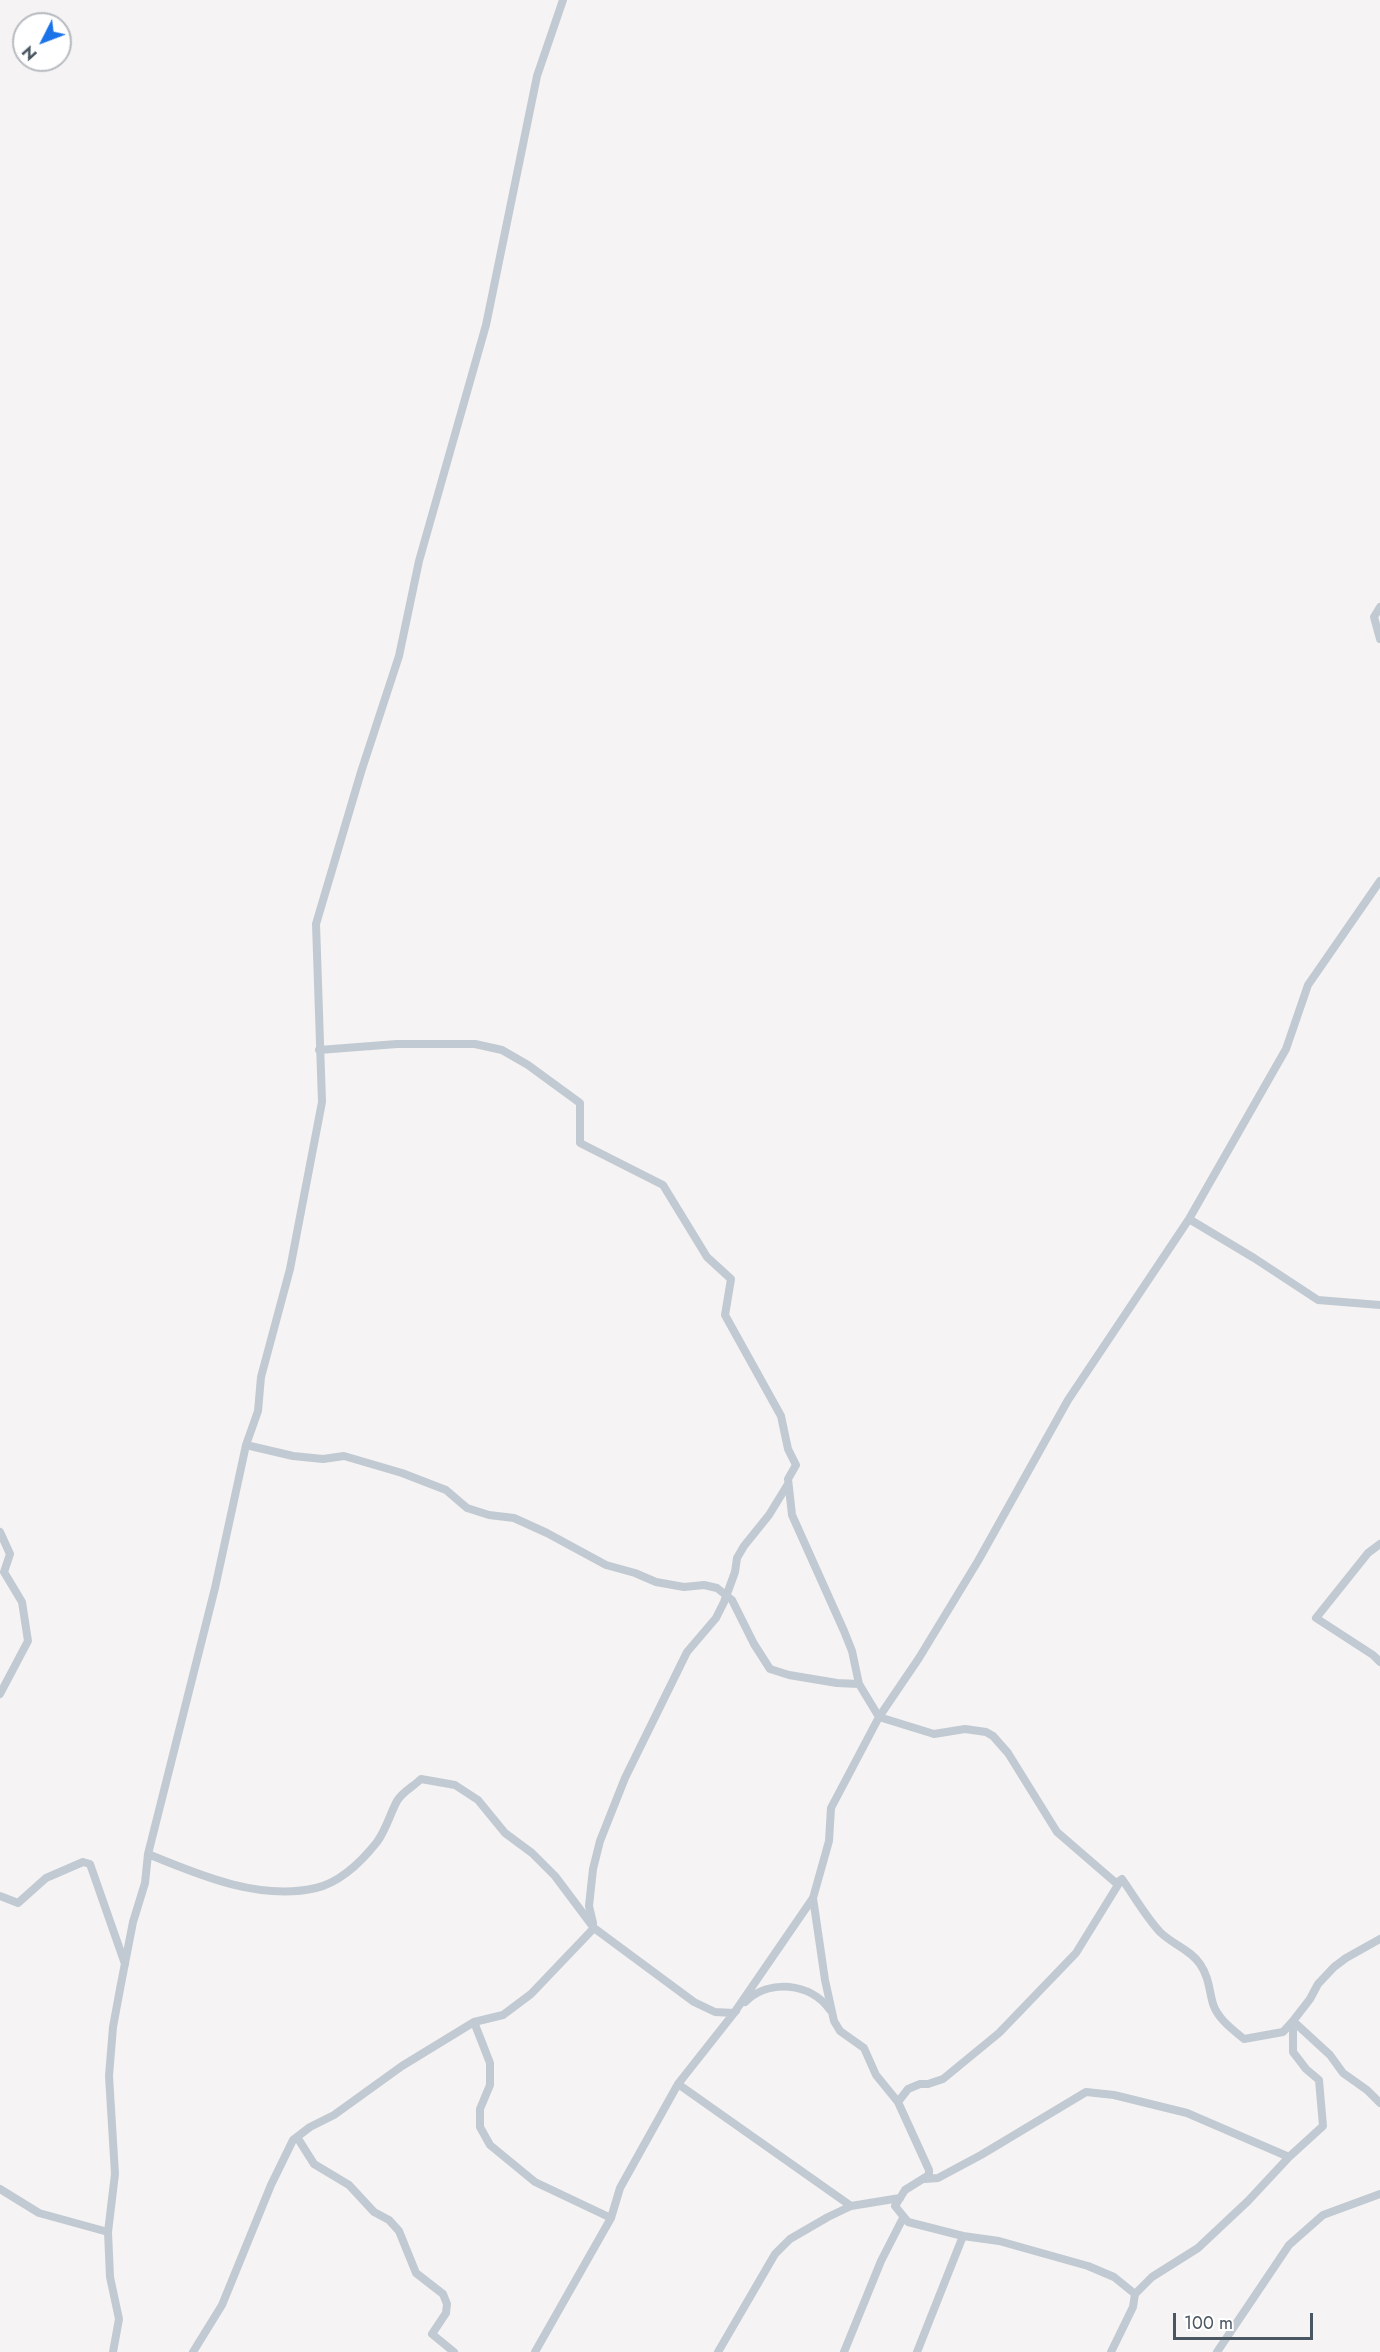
<!DOCTYPE html>
<html>
<head>
<meta charset="utf-8">
<style>
  body { margin:0 }
  #map { position:relative; width:1380px; height:2352px; overflow:hidden; background:#f5f3f3; font-family:Jost,sans-serif }
  canvas { display:block }
  .north { position:absolute; left:12px; top:12px; width:60px; height:60px; box-sizing:border-box; background:#fff; border:2px solid #b7bbc0; border-radius:50%; rotate:228deg; font-size:16px; font-weight:700; line-height:24px; text-align:center; color:#4a5661 }
  .north::after { content:''; display:block; margin:auto; width:21px; height:27px; background:#1a73e8; clip-path:polygon(50% 0,100% 100%,50% 72%,0 100%) }
  .scale { position:absolute; left:1173px; top:2313px; width:140px; height:27px; box-sizing:border-box; border:3px solid #4a5661; border-top:0; padding-left:8px; font-size:18px; line-height:21px; white-space:nowrap; color:#4a5661; -webkit-text-stroke:4px #fff; paint-order:stroke }
</style>
</head>
<body>
<div id="map">
<canvas width="1380" height="2352"></canvas>
<div class="north">N</div>
<div class="scale">100 m</div>
</div>
<script>
const c = document.querySelector('canvas').getContext('2d');
c.lineJoin = 'round';
function trace(path, color, width, dash) { c.strokeStyle = color; c.lineWidth = width; c.lineCap = dash ? 'butt' : 'round'; c.setLineDash(dash || []); c.stroke(path); }
const street = new Path2D(`
  M1380 607 1374 617 1380 639
  M319 1050 397 1044H475L502 1050 528 1065 580 1103V1143L663 1185 707 1257 731 1279 725 1315 781 1416 788 1449 796 1465 788 1479 792 1515 844 1631 852 1651 859 1684 879 1717 934 1734 965 1729 986 1732 993 1736 1008 1753 1057 1832 1116 1883 1122 1879C1134 1896 1146 1917 1160 1932 1173 1945 1190 1949 1200 1964 1209 1977 1209 1990 1213 2004 1218 2019 1232 2029 1244 2039L1283 2032 1293 2021 1330 2055 1343 2073 1367 2090 1380 2103
  M1189 1219 1254 1258 1318 1300 1380 1305
  M246 1445 293 1456 323 1459 344 1456 402 1473 446 1490 467 1508 489 1515 514 1518 547 1533 606 1565 635 1573 656 1582 684 1587 704 1585 717 1588 732 1600 754 1644 770 1669 789 1675 837 1683 859 1684
  M0 1532 10 1554 4 1572 22 1602 28 1641 0 1694
  M1380 1544 1368 1553 1316 1618 1373 1655 1380 1662
  M148 1854C199 1875 260 1901 316 1888 341 1882 362 1861 377 1842 386 1830 390 1814 397 1801 402 1792 414 1786 421 1779L455 1785 478 1800 505 1833 532 1853 555 1876 594 1928 694 2002 715 2012 734 2013 736 2011
  M0 1896 18 1903 46 1878 83 1862 90 1864 125 1964
  M813 1898 825 1980 834 2021 840 2031 864 2048 876 2075 898 2102 929 2170V2175L905 2190 895 2206 908 2222 963 2236 917 2352
  M593 1923 589 1906 593 1869 600 1841 625 1778 687 1652 716 1618 724 1602 735 1572 737 1558 744 1546 769 1515 788 1484
  M745 2002C769 1979 810 1982 830 2010
  M474 2022 490 2063V2085L480 2109V2127L490 2145 535 2182 611 2218
  M678 2084 851 2206
  M898 2102 908 2089 920 2084H928L943 2079 999 2033 1076 1953 1121 1880
  M297 2137 314 2164 349 2185 374 2212 389 2220 399 2231 416 2273 443 2294 447 2304 446 2313 432 2334 454 2352
  M925 2179 938 2178 981 2155 1086 2092 1114 2095 1187 2113 1289 2157
  M0 2189 39 2213 108 2232
  M963 2236 999 2241 1088 2266 1114 2277 1135 2294
  M113 2352 119 2319 110 2277 108 2232 115 2174 109 2076 113 2027 120 1989 133 1922 145 1883 148 1854 215 1588 246 1445 258 1411 261 1377 290 1269 322 1102 316 924 361 772 399 656 419 561 486 325 537 76 563 0
  M193 2352 222 2305 271 2185 293 2140 310 2127 334 2115 402 2066 474 2022 503 2015 531 1994 594 1928
  M535 2352 611 2218 620 2188 678 2084 734 2013 813 1898 829 1841 831 1808 879 1717 919 1658 978 1561 1068 1400 1189 1219 1286 1049 1308 985 1380 881
  M718 2352 775 2254 790 2239 828 2217 851 2206 900 2198
  M844 2352 881 2261 903 2218
  M1111 2352 1133 2307 1135 2294 1152 2277 1198 2248 1248 2201 1289 2157 1323 2126 1319 2080 1306 2069 1293 2052V2021L1310 1999 1318 1984 1334 1967 1346 1958 1380 1939
  M1217 2352 1289 2245 1323 2215 1380 2194`);
trace(street, '#c1cad2', 8);
</script>
</body>
</html>
